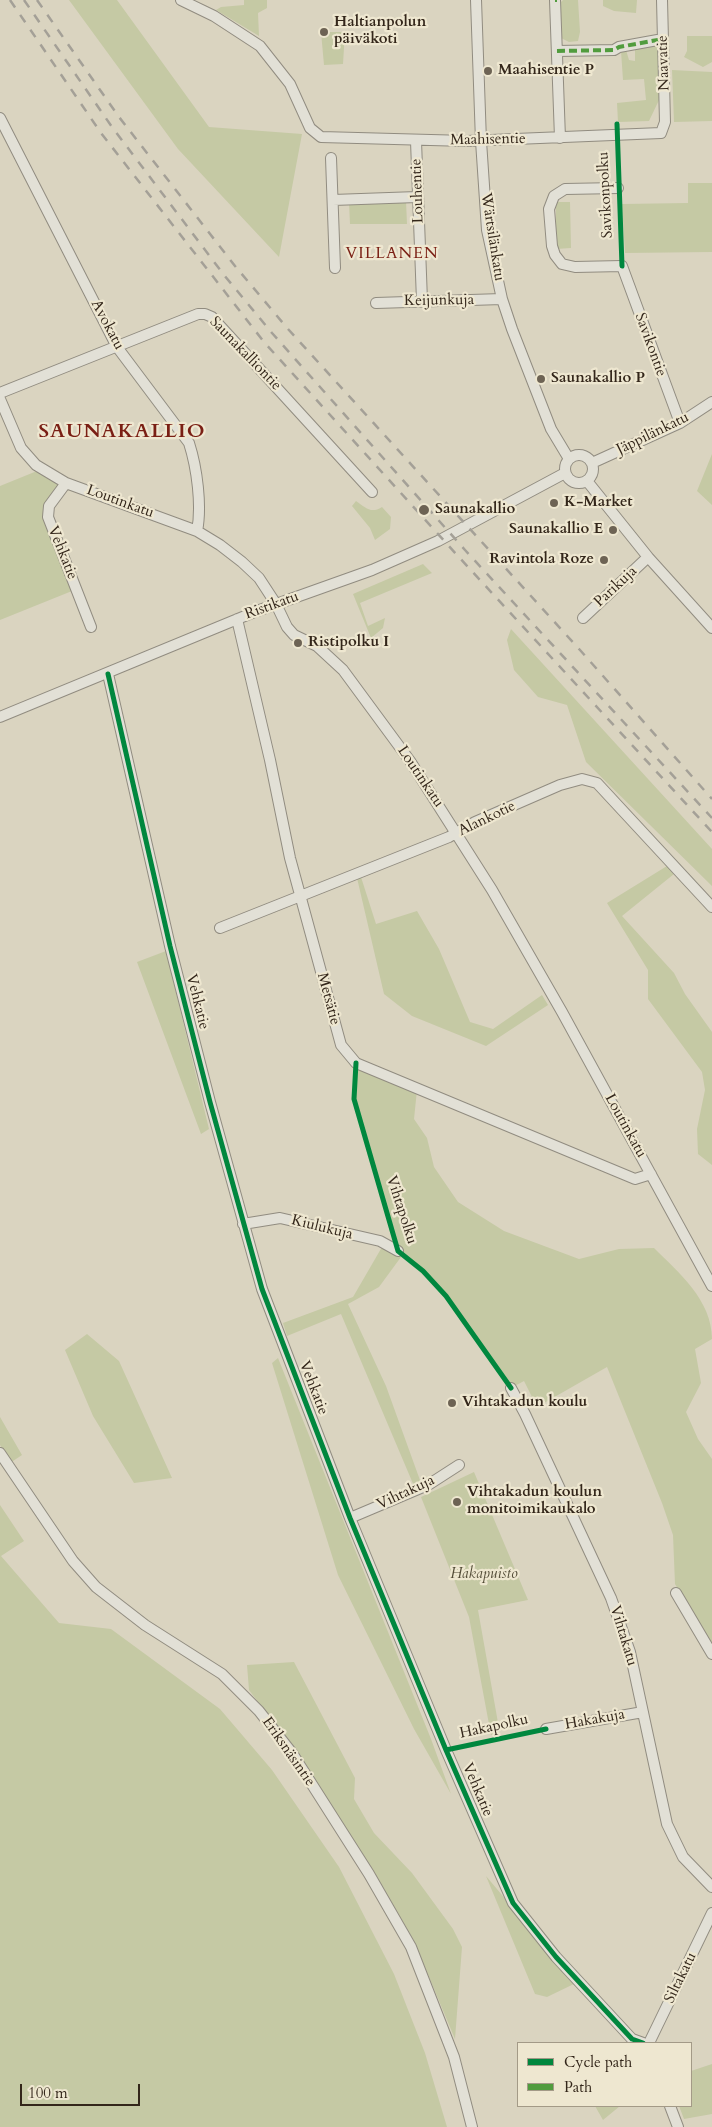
<!DOCTYPE html>
<html>
<head>
<meta charset="utf-8">
<style>
  body { margin:0 }
  #map { position:relative; width:712px; height:2127px; overflow:hidden; background:#dad4c0; font-family:Cardo,serif }
  canvas { display:block }
  .legend { position:absolute; left:517px; top:2042px; width:175px; height:65px; box-sizing:border-box; background:#eee7d0; border:1px solid #a39a87; margin:0; padding:6px 9px; list-style:none; font-size:15px; color:#33261a }
  .legend li { display:flex; align-items:center; gap:10px; height:25px }
  .legend b { width:25px; border:1px solid #a39a87 }
  .scale { position:absolute; left:20px; top:2084px; width:120px; height:22px; box-sizing:border-box; border:2px solid #33261a; border-top:0; padding-left:6px; font-size:15px; line-height:18px; white-space:nowrap; color:#33261a; -webkit-text-stroke:4px #eee7d0; paint-order:stroke }
</style>
</head>
<body>
<div id="map">
<canvas width="712" height="2127"></canvas>
<ul class="legend">
<li><b style="height:6px;background:#00873e"></b>Cycle path</li>
<li><b style="height:6px;background:#519c3e"></b>Path</li>
</ul>
<div class="scale">100 m</div>
</div>
<script>
const c = document.querySelector('canvas').getContext('2d');
c.lineJoin = 'round';
function fillPath(path, color) { c.fillStyle = color; c.fill(path, 'evenodd'); }
function trace(path, color, width, dash) { c.strokeStyle = color; c.lineWidth = width; c.lineCap = dash ? 'butt' : 'round'; c.setLineDash(dash || []); c.stroke(path); }
function write(font, color, halo, rows, align = 'center') {
  c.font = font + ' Cardo,serif'; c.lineWidth = 4.5; c.setLineDash([]); c.textBaseline = 'middle'; c.strokeStyle = halo; c.fillStyle = color; for (const [text, x, y, turn = 0] of rows) {
    c.save(); c.translate(x, y); c.rotate((+turn || 0) * Math.PI / 180); c.textAlign = isNaN(turn) ? turn : align; if (halo) c.strokeText(text, 0, 0); c.fillText(text, 0, 0); c.restore();
  }
}
const green = new Path2D(`
  M69 0H117L209 127 302 134 279 257 178 149Z
  M244 0H267V8L258 13 259 36 216 10 221 7 244 5Z
  M563 0H578L580 32 578 41 569 42 561 38 559 4Z
  M603 0H637L636 13 614 11 603 6Z
  M321 32H345L343 64 324 65Z
  M687 36H712V62L703 67 684 57 687 51Z
  M658 43 660 98 649 121 618 122 617 103 646 100 644 79 623 80 621 51 626 50 629 60 635 61V48Z
  M672 70 712 72V121L674 122Z
  M688 183H712V252L625 253 622 204 688 203Z
  M406 201 407 224H350L349 202Z
  M556 202H570L571 248 556 249Z
  M712 454V505L697 491Z
  M37 471 61 484 46 504 43 512 72 591 0 620V486Z
  M356 501C366 508 371 514 382 507L391 517 390 529 375 540 370 528 352 506Z
  M423 564 432 573 360 603 368 626 385 618 383 628 371 638 353 594Z
  M511 629 712 849V886L586 762 567 705 538 697 514 670 507 640Z
  M667 866 674 874 622 916 674 973 685 994 712 1032V1165L698 1154 697 1129 705 1090 702 1072 648 999V970L607 903Z
  M361 877 376 924 417 911 439 949 470 1022 493 1029 542 995 548 1005 486 1046 412 1016 384 994 357 878Z
  M166 951 209 1129 201 1134 137 962Z
  M356 1063 417 1090 414 1119 427 1138 434 1167 458 1202 504 1231 579 1259 619 1249 654 1248C679 1273 712 1300 712 1339L695 1349 701 1383 686 1412 698 1439 712 1459V1646L675 1584 673 1535 662 1503 607 1367 537 1407 524 1381 511 1388 446 1296 423 1271 398 1251 354 1099Z
  M382 1247 397 1253 401 1257 379 1287 348 1304 386 1386 421 1483 414 1486 341 1314 287 1336 283 1323 353 1297Z
  M87 1334 119 1361 172 1478 134 1483 93 1416 65 1350Z
  M278 1358 431 1739 451 1794 414 1729 338 1575 272 1363Z
  M0 1417 22 1455 10 1463 0 1445Z
  M474 1472 528 1600 478 1610 500 1734 491 1735 469 1617 421 1497Z
  M0 1505 24 1541 1 1556 59 1623 111 1629 220 1709 272 1770 339 1867 394 1974 425 2053 447 2127H0Z
  M294 1662 355 1778 354 1799 374 1833 412 1873 453 1929 462 1947 455 2039 413 1939 374 1872 294 1750 249 1690 247 1665Z
  M486 1876 576 1983 547 1997 535 1994Z
  M712 2064V2114L684 2119 679 2106H691V2071Z
  M595 2106H620L603 2120Z`);
const minor = new Path2D(`
  M181 0 214 16 260 46 290 84 310 128 321 137 467 141 661 133 665 122 662 0
  M476 0 481 141 487 230 502 299 512 329 551 429 569 459
  M555 0 560 138
  M557 51 614 50 619 47 663 39
  M0 118 117 347 189 443C197 468 202 506 197 531
  M416 141 422 301
  M331 158 335 268
  M618 188 565 189 554 196 549 209 552 246 555 255 562 264 575 267 622 266 680 423
  M333 200 417 197
  M376 303 502 299
  M0 393 198 314H205L212 317 372 492
  M0 399 21 448 36 465 66 483 197 531 220 545 242 562 259 578 276 604 287 627 294 635 317 646 343 670 410 761 492 890 562 1012 712 1286
  M565 469a14 14 0 1 1 28 0a14 14 0 1 1-28 0Z
  M592 463 680 423 712 402
  M587 481 648 557 712 628
  M66 483 49 506 48 517 91 627
  M583 618 648 557
  M237 619 270 760 290 858 341 1045 356 1063 635 1179 651 1174
  M108 674 170 946 210 1102 262 1289 350 1518 446 1750 513 1903 556 1957 632 2039 643 2043
  M0 717 257 611 372 570 438 541 565 473
  M220 928 449 837 475 822 560 785 582 779 597 783 712 907
  M243 1224 280 1218 380 1241 398 1251
  M511 1388 525 1414 611 1598 630 1652 667 1824 683 1857 712 1887
  M0 1453 73 1561 96 1587 145 1625 222 1674 259 1711 292 1753 369 1874 411 1947 454 2057 472 2127
  M350 1518 428 1485 459 1465
  M676 1593 712 1654
  M546 1729 643 1712
  M649 2043 712 1913
  M670 2106 678 2127`);
const rail = new Path2D(`
  M10 0 101 133 264 342 457 555 712 832
  M24 0 112 127 224 275 272 333 465 550 712 818
  M37 0 119 117 235 266 288 329 580 650 712 799`);
const quiet = new Path2D(`
  M555 0H557
  M557 51 614 50 619 47 663 39`);
const cycleway = new Path2D(`
  M617 124 622 266
  M108 674 170 946 210 1102 262 1289 350 1518 446 1750 513 1903 556 1957 632 2039 643 2043
  M356 1063 354 1099 398 1251 423 1271 446 1296 511 1388
  M446 1750 546 1729`);
const markers = [
  [324,32,5,"#6d6354"],
  [488,71,5,"#6d6354"],
  [541,379,5,"#6d6354"],
  [554,503,5,"#6d6354"],
  [424,510,6,"#6d6354"],
  [613,530,5,"#6d6354"],
  [604,560,5,"#6d6354"],
  [298,643,5,"#6d6354"],
  [452,1403,5,"#6d6354"],
  [457,1502,5,"#6d6354"]
];
const poiNames = [
  ["Haltianpolun",334,23],
  ["päiväkoti",334,40],
  ["Maahisentie P",498,71],
  ["Saunakallio P",551,379],
  ["K-Market",564,503],
  ["Saunakallio",435,510],
  ["Saunakallio E",603,530,"right"],
  ["Ravintola Roze",594,560,"right"],
  ["Ristipolku I",308,643],
  ["Vihtakadun koulu",462,1403],
  ["Vihtakadun koulun",467,1493],
  ["monitoimikaukalo",467,1510]
];
const streetNames = [
  ["Naavatie",664,63,-92],
  ["Maahisentie",488,140,-1],
  ["Louhentie",418,191,-92],
  ["Savikonpolku",606,195,-93],
  ["Wärtsilänkatu",492,237,81],
  ["Keijunkuja",439,301,-1],
  ["Avokatu",107,325,62],
  ["Savikontie",650,345,70],
  ["Saunakalliontie",245,354,46],
  ["Jäppilänkatu",653,434,-26],
  ["Loutinkatu",120,502,20],
  ["Vehkatie",62,553,68],
  ["Parikuja",616,587,-43],
  ["Ristikatu",272,606,-20],
  ["Loutinkatu",420,777,56],
  ["Alankotie",487,819,-26],
  ["Metsätie",328,999,75],
  ["Vehkatie",197,1002,76],
  ["Loutinkatu",625,1126,61],
  ["Vihtapolku",401,1210,72],
  ["Kiulukuja",322,1228,14],
  ["Vehkatie",313,1388,69],
  ["Vihtakuja",406,1493,-25],
  ["Vihtakatu",623,1636,73],
  ["Hakakuja",595,1720,-10],
  ["Hakapolku",494,1727,-12],
  ["Eriksnäsintie",288,1752,55],
  ["Vehkatie",477,1790,67],
  ["Siltakatu",681,1978,-64]
];
const parkNames = [
  ["Hakapuisto",484,1575]
];
const neighbourhoodNames = [
  ["VILLANEN",392,254]
];
const districtNames = [
  ["SAUNAKALLIO",122,432]
];
fillPath(green, '#c5c9a4');
trace(minor, '#918c80', 12);
trace(minor, '#e2e0d6', 10);
trace(rail, '#a4a097', 2.5, [9, 9]);
trace(quiet, '#519c3e', 4, [8, 4]);
trace(cycleway, '#00873e', 5);
for (const [x, y, r, color] of markers) { const dot = new Path2D(); dot.arc(x, y, r, 0, 2 * Math.PI); c.fillStyle = color; c.fill(dot); trace(dot, '#eee7d0', 2); }
write('bold 15px', '#33261a', '#eee7d0', poiNames, 'left');
write('15px', '#33261a', '#eee7d0', streetNames);
write('italic 15px', '#534c37', '#eee7d0', parkNames);
c.letterSpacing = '1px';
write('16px', '#7a1f14', '#eee7d0', neighbourhoodNames);
c.letterSpacing = '0px';
c.letterSpacing = '1px';
write('bold 20px', '#7a1f14', '#eee7d0', districtNames);
c.letterSpacing = '0px';
</script>
</body>
</html>
